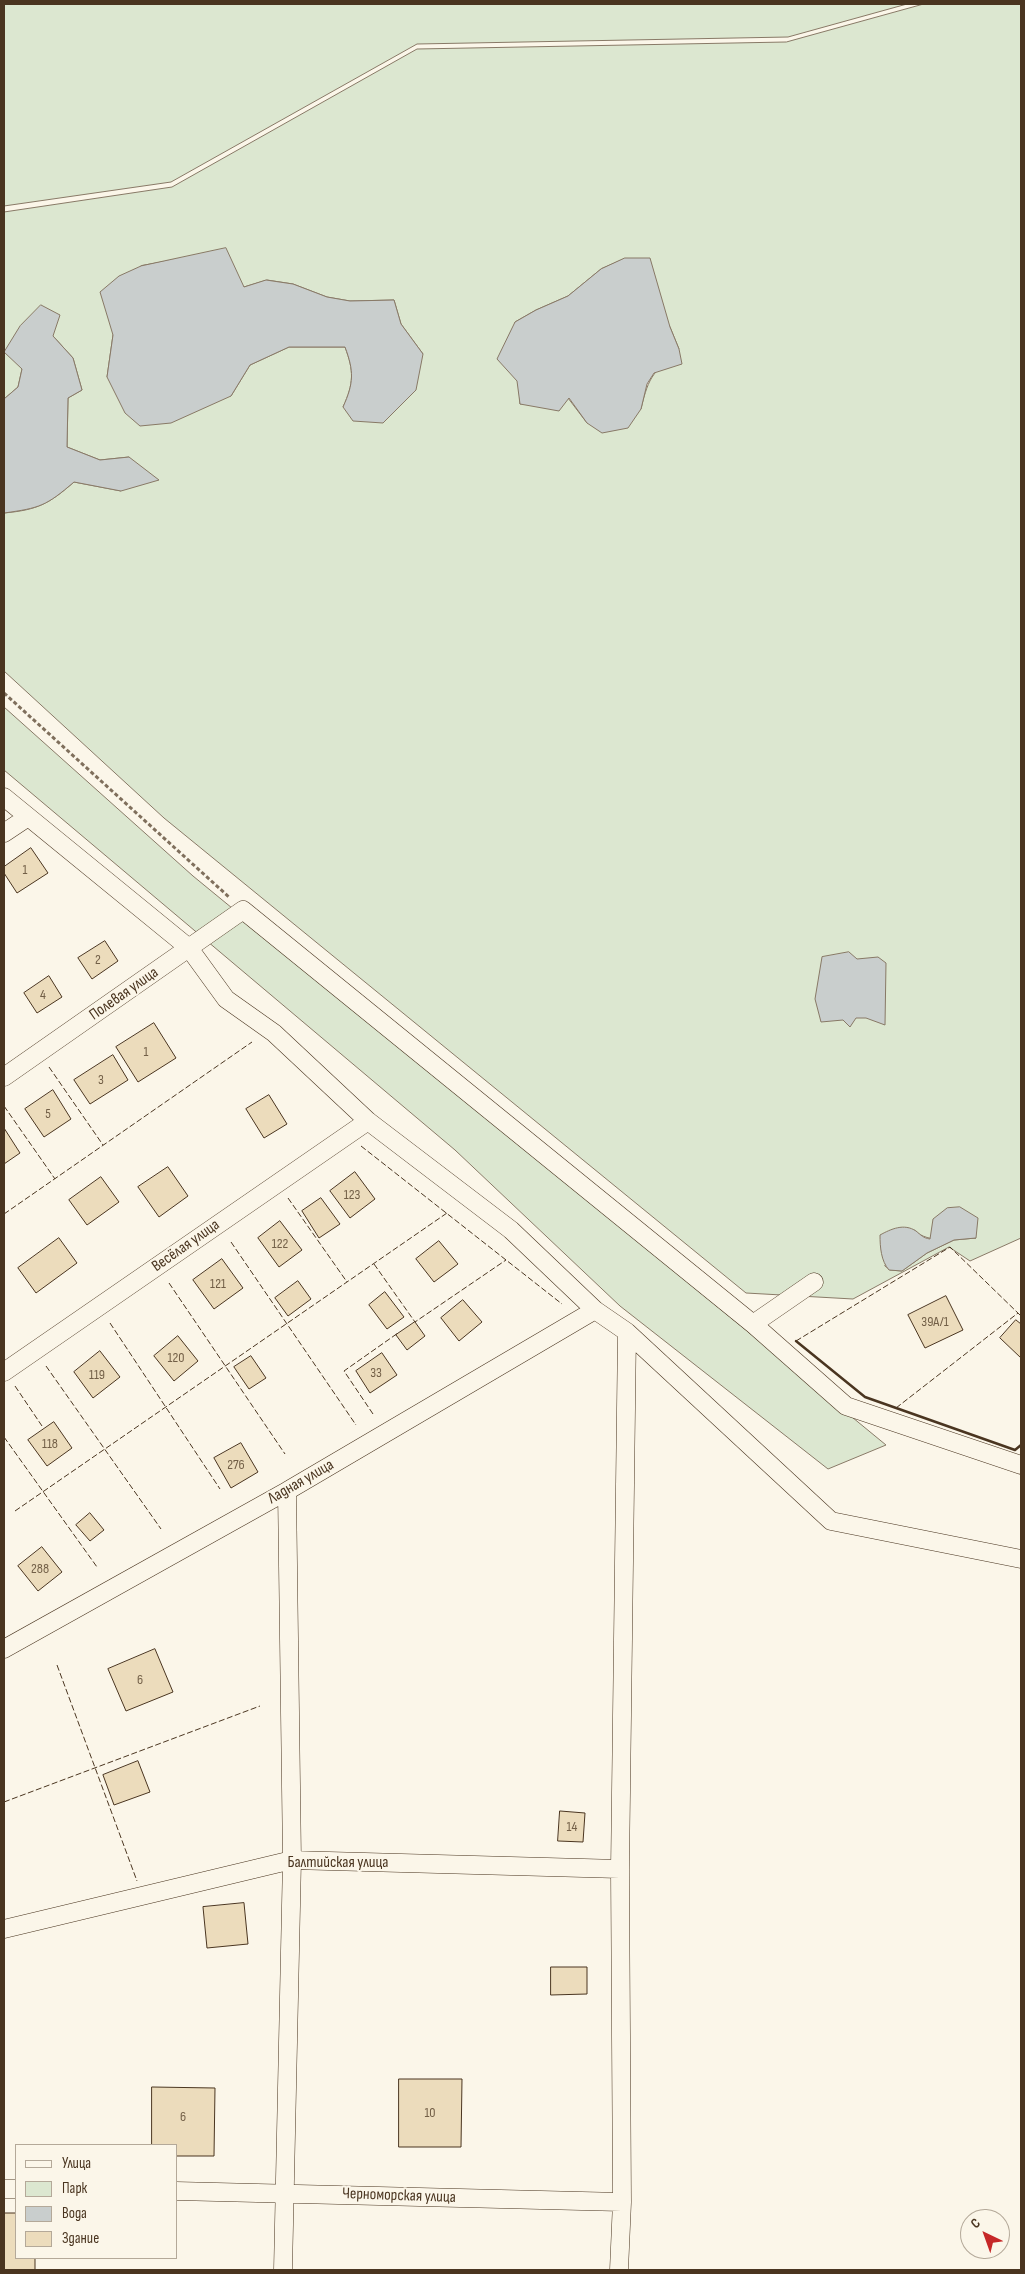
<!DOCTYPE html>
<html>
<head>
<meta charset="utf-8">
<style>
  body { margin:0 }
  #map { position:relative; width:1025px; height:2274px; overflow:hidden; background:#fbf6e9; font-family:"Sofia Sans Condensed",sans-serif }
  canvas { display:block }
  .frame { position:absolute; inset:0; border:5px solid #4a3520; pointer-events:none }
  .legend { position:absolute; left:15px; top:2144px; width:162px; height:115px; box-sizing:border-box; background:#fbf6e9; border:1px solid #b4a999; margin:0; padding:6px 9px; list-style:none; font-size:15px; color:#4a3520 }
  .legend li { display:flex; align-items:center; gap:10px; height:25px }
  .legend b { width:25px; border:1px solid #b4a999 }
  .north { position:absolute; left:960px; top:2209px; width:50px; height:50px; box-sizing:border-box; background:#fbf6e9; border:1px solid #b4a999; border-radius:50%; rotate:318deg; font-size:14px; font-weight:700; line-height:20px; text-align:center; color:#4a3520 }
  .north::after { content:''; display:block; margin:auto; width:18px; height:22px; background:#c62828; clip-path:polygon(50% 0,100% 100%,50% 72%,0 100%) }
</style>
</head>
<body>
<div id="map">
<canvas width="1025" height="2274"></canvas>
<div class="frame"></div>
<ul class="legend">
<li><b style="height:6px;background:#fbf6e9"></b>Улица</li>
<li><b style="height:14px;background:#dce7d0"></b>Парк</li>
<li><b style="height:14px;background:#c9cecd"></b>Вода</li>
<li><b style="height:14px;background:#ecdcbc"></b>Здание</li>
</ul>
<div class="north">С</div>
</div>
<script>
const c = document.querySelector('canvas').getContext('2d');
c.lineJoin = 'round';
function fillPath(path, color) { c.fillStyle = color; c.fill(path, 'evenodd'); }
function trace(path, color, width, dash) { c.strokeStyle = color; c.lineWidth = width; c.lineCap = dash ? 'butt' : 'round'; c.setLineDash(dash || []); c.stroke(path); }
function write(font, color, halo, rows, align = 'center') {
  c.font = font + ' "Sofia Sans Condensed",sans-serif'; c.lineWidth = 4; c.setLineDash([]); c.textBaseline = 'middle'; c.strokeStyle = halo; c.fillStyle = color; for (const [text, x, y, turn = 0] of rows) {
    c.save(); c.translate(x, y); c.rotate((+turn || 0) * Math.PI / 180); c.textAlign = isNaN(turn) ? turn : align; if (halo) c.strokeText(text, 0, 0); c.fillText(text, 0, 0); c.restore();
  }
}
const green = new Path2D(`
  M4 4H907L788 37 417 44 171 182 4 206Z
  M924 4H1021V1238L970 1261 949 1247 853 1299 746 1293 164 818 4 671V513C37 510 49 504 74 482L121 491 129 457 100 460 67 447 68 398 82 390 73 358 53 336 22 369 18 387 4 399V212L172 187 417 49 786 42ZM180 259 244 287 267 280 293 284 327 297 350 301 394 300 401 324 423 354 343 407C354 383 354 371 345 347H289L250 365 231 396 107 377 113 335 141 266ZM625 259 670 327 679 349C654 373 649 374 641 409L587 423 568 398 520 404 515 322 536 310 568 296 601 269ZM914 1230C929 1245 955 1238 976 1238L954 1240 927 1253 902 1271 890 1270 885 1266Z
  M4 707 193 876 886 1445 828 1469 620 1306 455 1150 4 770Z`);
const water = new Path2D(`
  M226 248 244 287 266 280 293 284 327 297 350 301 394 300 401 324 423 354 416 390 383 423 353 421 343 407C354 383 354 371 345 347H289L250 365 231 396 171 423 140 426 125 413 107 377 113 335 100 292 119 276 141 266Z
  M625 258H650L670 327 679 349 682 364 654 373 647 384 641 409 628 428 602 433 587 423 569 398 559 411 520 404 517 381 497 359 515 322 536 310 568 296 601 269Z
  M41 305 60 315 53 336 73 358 82 390 68 398 67 447 100 460 129 457 159 480 121 491 74 482C46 506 40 508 4 513V399L18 387 22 369 4 352 20 326Z
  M849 952 857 959 878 957 886 963 885 1025 866 1018H856L850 1027 843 1020 821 1022 815 999 822 957Z
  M960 1207 978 1218 976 1238 954 1240 927 1253 902 1271 889 1270C881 1261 880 1247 880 1235 891 1229 904 1223 916 1231 921 1235 923 1238 930 1239L933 1219 947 1208Z`);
const building = new Path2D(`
  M31 848 48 873 17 893 4 873V867Z
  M105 941 118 961 92 979 78 958Z
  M49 976 62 997 37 1013 24 993Z
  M154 1023 176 1058 138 1082 116 1047Z
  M113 1055 128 1080 90 1104 74 1080Z
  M53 1090 71 1119 44 1137 25 1109Z
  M269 1095 287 1124 264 1138 246 1109Z
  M4 1128 20 1153 4 1164Z
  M168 1167 188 1196 159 1217 138 1187Z
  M355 1172 375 1199 350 1218 330 1191Z
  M101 1177 119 1202 87 1225 69 1200Z
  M321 1198 340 1224 319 1238 302 1211Z
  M280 1221 302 1250 279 1267 258 1238Z
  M59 1238 77 1263 36 1293 18 1268Z
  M439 1241 458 1264 434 1282 416 1259Z
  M222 1259 243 1288 214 1309 193 1280Z
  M298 1281 311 1299 288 1316 275 1298Z
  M385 1292 404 1317 387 1329 369 1305Z
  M946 1296 963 1330 925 1348 908 1315Z
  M463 1300 482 1322 459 1341 441 1318Z
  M1016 1320 1021 1324V1358L1000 1338Z
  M415 1322 425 1336 407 1350 396 1335Z
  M178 1336 198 1361 174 1381 154 1356Z
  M100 1351 120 1377 93 1398 74 1372Z
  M382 1353 397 1375 370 1393 356 1371Z
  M251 1356 266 1378 249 1389 234 1367Z
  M54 1422 72 1448 47 1466 28 1440Z
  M241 1443 258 1472 231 1488 214 1458Z
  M90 1513 104 1530 90 1541 76 1525Z
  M42 1547 62 1572 38 1591 18 1566Z
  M155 1649 173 1692 126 1711 108 1669Z
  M138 1761 150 1792 114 1805 103 1775Z
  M560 1811 585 1813 583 1842 558 1841Z
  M244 1903 248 1944 207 1948 203 1907Z
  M551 1967H587V1994L551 1995Z
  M399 2079H462L461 2147H399Z
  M152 2087 215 2088 214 2156H176V2145H152Z
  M4 2213H16V2258H35V2270H4Z`);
const path = new Path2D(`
  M4 693 229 897`);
const street = new Path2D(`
  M4 797 189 948 226 999 274 1033 368 1121 511 1230 595 1310 627 1332 831 1521 1021 1559
  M4 833 28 817
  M4 1077 243 910 753 1324 846 1406 1021 1465
  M753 1324 814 1282
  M4 1372 368 1121
  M4 1649 287 1491 595 1310
  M4 1929 292 1860 620 1869
  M4 2189H16
  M176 2191 622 2202
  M283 2270 292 1860 287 1491
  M619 2270 622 2202 620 1869 627 1332`);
const fence = new Path2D(`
  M49 1067 103 1145
  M4 1106 55 1179
  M361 1146 562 1304
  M288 1198 347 1282
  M4 1214 252 1042
  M231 1242 356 1425
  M374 1264 415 1322 506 1260
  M169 1283 285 1454
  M110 1323 220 1489
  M796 1341 950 1247 1021 1316
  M46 1366 161 1529
  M15 1386 42 1426
  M896 1408 1018 1313
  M373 1414 344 1371 398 1333
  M4 1437 97 1567
  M15 1511 447 1213
  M57 1665 137 1881
  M4 1802 260 1706`);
const wall = new Path2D(`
  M796 1341 865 1397 1015 1450 1021 1445`);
const numberNames = [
  ["1",25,870],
  ["2",98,960],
  ["4",43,995],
  ["1",146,1052],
  ["3",101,1080],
  ["5",48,1114],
  ["123",352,1195],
  ["122",280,1244],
  ["121",218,1284],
  ["39А/1",935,1322],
  ["120",176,1358],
  ["33",376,1373],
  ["119",97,1375],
  ["118",50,1444],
  ["276",236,1465],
  ["288",40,1569],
  ["6",140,1680],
  ["14",572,1827],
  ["10",430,2113],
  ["6",183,2117]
];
const streetNames = [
  ["Полевая улица",124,994,-35],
  ["Весёлая улица",186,1246,-35],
  ["Ладная улица",301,1482,-30],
  ["Балтийская улица",338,1863],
  ["Черноморская улица",399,2196,2]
];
fillPath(green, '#dce7d0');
trace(green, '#887966', 1);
fillPath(water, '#c9cecd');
trace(water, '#887966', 1);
fillPath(building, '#ecdcbc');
trace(building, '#4a3520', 1);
trace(street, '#4a3520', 19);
trace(path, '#7f6f5c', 3, [4, 2.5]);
trace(street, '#fbf6e9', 18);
trace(fence, '#4a3520', 1, [6, 2.5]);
trace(wall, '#4a3520', 2.5);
write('14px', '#725f47', null, numberNames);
write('16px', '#4a3520', '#fbf6e9', streetNames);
</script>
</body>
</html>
